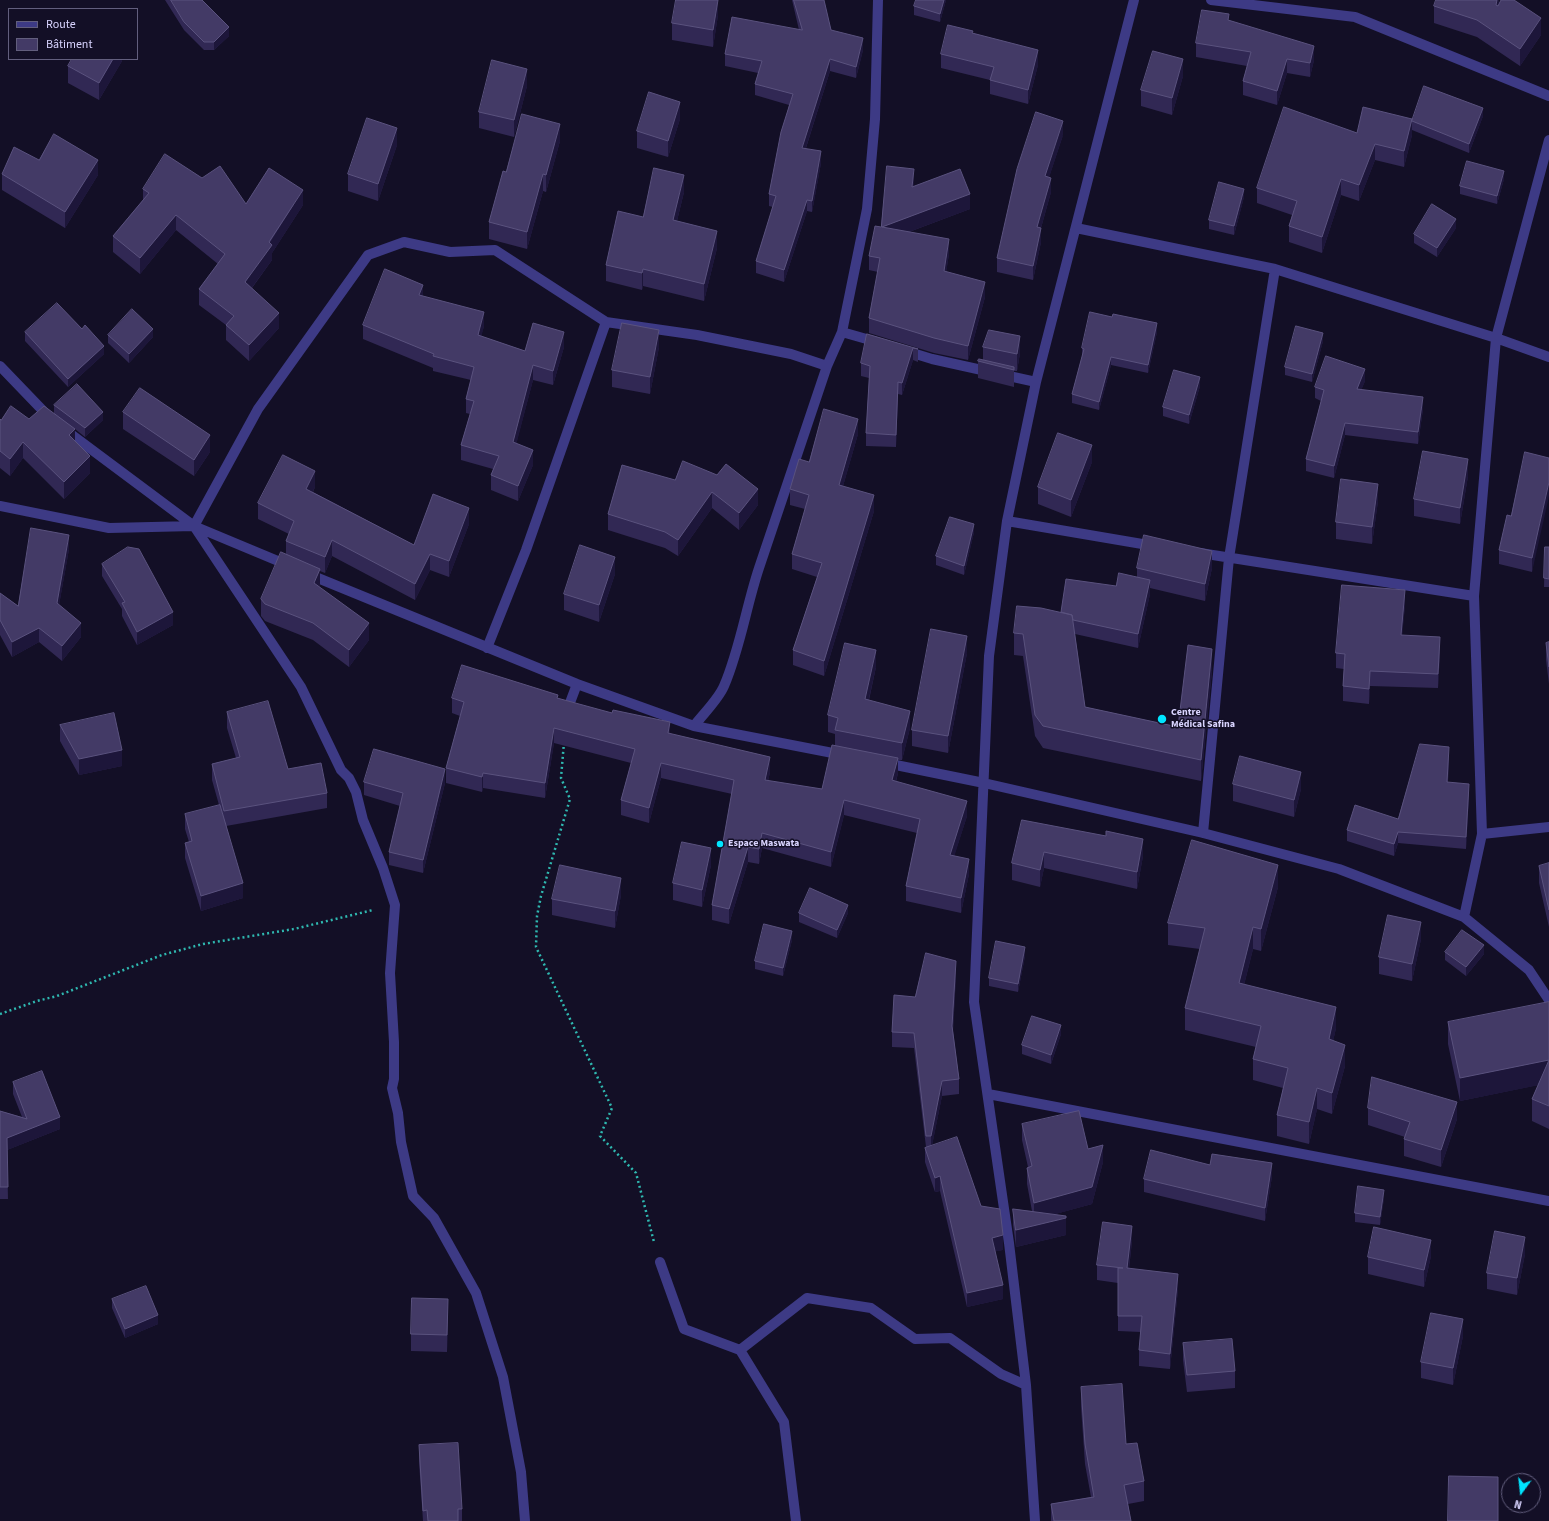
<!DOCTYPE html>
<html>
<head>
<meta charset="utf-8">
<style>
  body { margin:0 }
  #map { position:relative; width:1549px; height:1521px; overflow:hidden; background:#130f26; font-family:"Source Sans 3",sans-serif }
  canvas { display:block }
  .legend { position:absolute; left:8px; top:8px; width:130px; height:52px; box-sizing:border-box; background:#130f26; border:1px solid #625e7d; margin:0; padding:5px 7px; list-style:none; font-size:12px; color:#d9d4ff }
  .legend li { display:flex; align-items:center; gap:8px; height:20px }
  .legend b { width:20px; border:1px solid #625e7d }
  .north { position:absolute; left:1501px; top:1473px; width:40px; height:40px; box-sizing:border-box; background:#130f26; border:1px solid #625e7d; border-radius:50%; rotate:195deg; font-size:11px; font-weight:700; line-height:16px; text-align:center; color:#d9d4ff }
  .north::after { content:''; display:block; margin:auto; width:14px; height:18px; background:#00e5ff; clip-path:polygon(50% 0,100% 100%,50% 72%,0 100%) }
</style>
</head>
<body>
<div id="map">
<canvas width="1549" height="1521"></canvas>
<ul class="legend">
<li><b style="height:5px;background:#3d3a85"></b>Route</li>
<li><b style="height:11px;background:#433a66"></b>Bâtiment</li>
</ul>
<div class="north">N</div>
</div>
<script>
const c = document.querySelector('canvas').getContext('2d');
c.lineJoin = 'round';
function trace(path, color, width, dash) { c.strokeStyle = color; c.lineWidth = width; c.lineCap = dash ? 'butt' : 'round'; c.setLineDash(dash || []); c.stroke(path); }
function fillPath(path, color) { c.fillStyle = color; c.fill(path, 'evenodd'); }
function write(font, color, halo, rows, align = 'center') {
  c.font = font + ' "Source Sans 3",sans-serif'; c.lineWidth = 3; c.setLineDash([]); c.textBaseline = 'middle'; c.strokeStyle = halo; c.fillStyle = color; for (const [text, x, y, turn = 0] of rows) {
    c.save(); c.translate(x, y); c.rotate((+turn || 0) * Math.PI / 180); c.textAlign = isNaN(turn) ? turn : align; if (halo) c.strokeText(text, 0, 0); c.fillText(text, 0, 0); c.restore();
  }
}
const path = new Path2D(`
  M564 742 561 778 570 799 541 896 537 916 536 947 612 1108 600 1136 636 1173 654 1242
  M0 1014 37 1001 57 996 162 955 203 944 294 929 373 910`);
const minor = new Path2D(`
  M1211 0 1355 17 1549 96
  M1076 228 1275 269 1496 338 1549 357
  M877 342 842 332 867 209 875 119 878 0
  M906 351 932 359 1036 382
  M0 366 50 418
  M64 429 194 526 290 566
  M0 506 109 528 194 526
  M1007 521 1154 546
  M194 526 301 687 341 770 349 778 356 792 363 820 383 868 395 905 390 973 394 1042V1079L392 1088 398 1113 401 1142 413 1196 434 1218 476 1293 503 1377 521 1472 525 1521
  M194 526 258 409 368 255 404 242 450 252 495 250 606 322 697 335 791 354 827 366
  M1200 553 1474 596
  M308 574 577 684 694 726 843 755
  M487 648 526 550 606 322
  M568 708 577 684
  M694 726C703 714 718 700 724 686 740 649 746 607 759 568L827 366 842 332
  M886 763 984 783 1203 833 1339 869 1464 917 1529 970 1549 1000
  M1203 833 1229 558 1275 269
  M1482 834 1549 827
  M1464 917 1482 834 1474 596 1496 338 1549 140
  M988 1094 1549 1201
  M660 1262 684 1329 740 1350 784 1422 796 1521
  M740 1350 807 1298 871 1308 915 1339 950 1338 1001 1374 1026 1385
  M1035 1521 1026 1385 1009 1243 974 1002 989 656 1007 521 1036 382 1134 0`);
const wall = new Path2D(`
  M165 0H202L229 36 214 50H204L184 30Z
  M792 0H824L831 30 863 50 856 78 830 71 806 148 821 163 812 212 807 211 784 282 756 273V261L773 207 769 206V194L789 105 755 95V84L758 73 725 66V54L799 30Z
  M946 0 940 22 914 15V6Z
  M1499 0V5L1541 35 1520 66 1477 37 1434 23V6Z
  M718 15 713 47 672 40V23Z
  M1229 20 1314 60 1310 77 1287 73 1277 105 1243 95V81L1247 66 1196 57V43Z
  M973 33 1038 65 1028 104 990 94V80L941 68V54Z
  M122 59V61L99 100 68 83V66Z
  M1183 76 1172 115 1141 106V90Z
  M527 86 514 137 479 128V112Z
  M1483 116 1469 153 1412 130V135L1404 167 1375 160 1359 201 1341 195 1322 253 1289 242V226L1292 215 1257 203V188L1357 133 1412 119Z
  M680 119 668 157 637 148V131Z
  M1063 135 1049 177 1051 192 1041 228V242L1033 280 997 272V258Z
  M560 141 546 192 543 191 527 249 489 239V222L506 172Z
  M397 145 378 201 348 191V174Z
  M2 174 98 175 65 228 2 190Z
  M202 178 246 204 303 205 272 253V260L252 288 279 328 249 361 226 340V325L199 305V289L218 264 176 230 140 274 113 252V236L143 200V189Z
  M1504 179 1497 204 1460 194V186Z
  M914 184V186L970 209 909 232 949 254 946 272 985 297 968 360 934 353 869 333V318L878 272 869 270V256L881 227Z
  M684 192 677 221 717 248 704 301 643 286 642 290 606 281V265L643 217Z
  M1244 197 1234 235 1209 229V220Z
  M1456 228 1437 257 1414 243V234Z
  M423 296 484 326 481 336 525 351 564 347 553 385 533 380 516 444 533 465 518 501 491 490V475L493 469 461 460V445L470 414 466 413V399L471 380 433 371V368L363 339V325Z
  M25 332 104 354 68 387 25 341Z
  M1157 332 1148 373 1111 365 1099 410 1072 403V394L1082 357V348Z
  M867 334 918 349V362L913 360 902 395 898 394 896 447 866 446V433L869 378 861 376V363Z
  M108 335 153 337 129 363 108 343Z
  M1323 341 1312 382 1285 375V367Z
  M659 347 650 394 612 387V370Z
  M983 347 1020 353 1017 371H1014V387L978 378V361L983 360Z
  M1365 381 1361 390 1423 409 1418 444 1345 435 1334 478 1306 471V459L1321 401 1315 398V387Z
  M1200 386 1189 424 1163 416V407Z
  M54 405 103 420 85 437 75 429V441L90 473 64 499 23 458 10 476 0 468V419L1 420 29 419 54 413Z
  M123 412 210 452 194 476 123 429Z
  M858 434 843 486 874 511 824 676 793 665V650L817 577 792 569V554L805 509 790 505V489L809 462Z
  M1549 458 1532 572 1499 564V550L1511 516Z
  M1092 462 1071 517 1038 504V487Z
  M622 465 758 505 739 530 712 508 678 556 665 548 608 530V514Z
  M1468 476 1460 524 1414 516V499Z
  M315 487 313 492 414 545 469 524 449 577 430 570 415 600 332 556 325 573 320 571V585L319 587 369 640 349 667 313 640 265 621 261 616V599L286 554V541L289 534 258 519V503Z
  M1378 501 1372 544 1336 539V522Z
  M974 532 964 575 936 565V556Z
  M1545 547H1549V587H1544Z
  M69 549 59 605 81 637 62 661 39 642 12 657 0 635V593L18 606Z
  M102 564 173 625 137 645 122 616V609L102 576Z
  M1137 568H1212L1205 601 1150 588V594L1138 648 1075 634 1085 707 1178 727 1212 671 1201 781 1043 748 1035 736 1023 656 1014 655V633L1061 612 1116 586 1137 577Z
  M615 574 599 622 564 610V594Z
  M1405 605 1402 635 1440 652 1438 688 1370 686 1369 704 1343 701V686L1344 669 1336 668V653Z
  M1549 642V684L1546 660V643Z
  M967 653 948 753 912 746V730Z
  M876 667 869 700 910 728 902 760H898V773L896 782 967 816 954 856 969 874 961 913 906 901V886L917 833 844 815 831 867 762 848 759 864 748 862 729 924 712 920V905L732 794 661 778 649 823 621 815V800L631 763 554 743 545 798 483 788 482 792 446 783V768L460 716 452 713V698H558L670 734 770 772 768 781 822 789 835 745V734L828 732V715Z
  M227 712 288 769 327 793V808L226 826 243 898 201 911 185 858V843L189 842 185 829V814L219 805 212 780V764L236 758 227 728Z
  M60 725 122 766 79 775 60 741Z
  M1449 758 1448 782 1469 795 1466 849 1398 843 1394 856 1347 841V830L1398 819Z
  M364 782 445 783 423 873 389 865V852L400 806 364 795Z
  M1233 784 1301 789 1294 817 1233 801Z
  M1022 820 1143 856 1137 889 1044 868 1040 887 1012 880V863Z
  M1549 863V927L1539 883V866Z
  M711 865 702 907 673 900V883Z
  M1278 887 1261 951 1253 949 1244 985 1336 1028 1333 1041 1345 1066 1332 1114 1317 1109 1309 1144 1277 1136V1115L1283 1088 1253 1080V1059L1256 1047 1185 1030V1008L1200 949 1168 945V923Z
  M621 895 615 928 552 915V899Z
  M799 913H848L837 938 799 922Z
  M1421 939 1412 981 1379 974V957Z
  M792 940 783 976 755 969V961Z
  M1445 952 1484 954 1466 976 1445 960Z
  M1025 956 1018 992 989 986V978Z
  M956 976 953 1031 959 1079V1094L942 1096 932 1145 981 1206 1003 1250 995 1251 1003 1299 967 1307 940 1191 935 1192 925 1162V1148L926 1147 914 1048 892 1047V1032L915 997Z
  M1549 1002V1129L1532 1121V1099L1538 1085 1460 1101 1448 1044V1022Z
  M1061 1034 1051 1064 1022 1054V1045Z
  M13 1082 60 1129 7 1150 8 1199H0V1111L22 1117 13 1094Z
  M1368 1108 1457 1119 1441 1167 1404 1156V1139L1405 1137 1368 1125Z
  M1022 1124 1088 1149 1103 1162 1092 1204 1055 1214 1066 1235 1016 1247 1013 1225V1209L1032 1211 1027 1184V1168L1028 1167 1022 1140Z
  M1210 1165 1272 1176 1265 1221 1144 1192V1179Z
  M1384 1198 1380 1225 1355 1222V1213Z
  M1132 1241 1129 1269 1178 1289 1170 1369 1139 1366V1350L1141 1332 1118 1331V1283L1097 1280V1265Z
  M1525 1254 1517 1295 1487 1289V1273Z
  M1431 1256 1424 1287 1368 1274V1257Z
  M112 1299 158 1324 125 1338 112 1308Z
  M448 1316 447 1352 411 1351V1334Z
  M1463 1336 1453 1385 1421 1378V1362Z
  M1183 1343 1235 1371V1388L1187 1392 1183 1360Z
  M1081 1387 1126 1444 1144 1481V1501L1128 1504 1131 1521H1051V1504L1091 1497 1085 1464 1081 1407Z
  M419 1445 462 1509V1521H423L419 1462Z`);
const shadedWall = new Path2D(`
  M718 0V15L713 47V30Z
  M944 0H946L940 22V14Z
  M1497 0H1499V7L1496 5Z
  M1541 18V35L1520 66V49Z
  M229 27V36L214 50V42Z
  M863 38V50L856 78V67Z
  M1314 46V60L1310 77V63Z
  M1038 50V65L1028 104V90Z
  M113 59H122V61L99 100V83Z
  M830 59V71L802 160V148Z
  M1183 59V76L1172 115V98Z
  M1287 59V73L1277 105V91Z
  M527 69V86L514 137V120Z
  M680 102V119L668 157V141Z
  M1483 108V116L1469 153V144Z
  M1412 119V135L1404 167V151Z
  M1063 121V135L1045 190V176Z
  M560 124V141L546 192V175Z
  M397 128V145L378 201V184Z
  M1375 144V160L1359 201V185Z
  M821 151V163L812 212V201Z
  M98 160V175L65 228V212Z
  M914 169V184L912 201V187Z
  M1504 171V179L1497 204V196Z
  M543 174V191L527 249V232Z
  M684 175V192L673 237V220Z
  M1051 178V192L1037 242V227Z
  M1341 179V195L1322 253V237Z
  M1244 189V197L1234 235V226Z
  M303 190V205L272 253V260L245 297V282Z
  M970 194V209L882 242V227Z
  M807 200V211L784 282V270Z
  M176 215V230L140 274V258Z
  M1456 219V228L1437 257V248Z
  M1041 228V242L1033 280V266Z
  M717 231V248L704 301V284Z
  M949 239V254L944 286V271Z
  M643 269V286L642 290V273Z
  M985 282V297L968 360V346Z
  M423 285V299L419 295Z
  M484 312V326L478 350V335Z
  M279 313V328L249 361V345Z
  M1157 323V332L1148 373V365Z
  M153 329V337L129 363V354Z
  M659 330V347L650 394V377Z
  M564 332V347L553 385V371Z
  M1323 333V341L1312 382V374Z
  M1020 336V353L1017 371V354Z
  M104 346V354L68 387V379Z
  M913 348V360L902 395V383Z
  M1111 357V365L1099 410V402Z
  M533 365V380L513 457V442Z
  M1365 369V381L1357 401V389Z
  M1200 377V386L1189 424V415Z
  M898 382V394L896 447V435Z
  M1423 397V409L1418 444V432Z
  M103 412V420L85 437V428Z
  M858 419V434L839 500V485Z
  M1345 423V435L1334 478V466Z
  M75 429V446L69 435Z
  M210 435V452L194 476V460Z
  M23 442V458L10 476V459Z
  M1092 445V462L1071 517V500Z
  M533 450V465L518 501V486Z
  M90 456V473L64 499V482Z
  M1468 459V476L1460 524V508Z
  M315 471V487L306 505V489Z
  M1549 482V496L1532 572V558Z
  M1378 484V501L1372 544V527Z
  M758 489V505L739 530V513Z
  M712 492V508L678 556V540Z
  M874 495V511L824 676V661Z
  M469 508V524L449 577V561Z
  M974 524V532L964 575V566Z
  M69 535V549L57 617V603Z
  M332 540V556L325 573V557Z
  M1212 551V568L1205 601V584Z
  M430 554V570L415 600V584Z
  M615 557V574L599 622V605Z
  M320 569V585L314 600V583Z
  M1150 580V594L1138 648V634Z
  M1405 590V605L1401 650V635Z
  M173 612V625L137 645V632Z
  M81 623V637L62 661V646Z
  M369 623V640L349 667V650Z
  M39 628V642L12 657V642Z
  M967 636V653L948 753V736Z
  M1440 637V652L1438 688V674Z
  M1212 649V671L1201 781V760Z
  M876 650V667L865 716V699Z
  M1370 671V686L1369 704V689Z
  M910 711V728L902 760V743Z
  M670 722V737L668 733Z
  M554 728V743L545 798V783Z
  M1449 747V758L1447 794V782Z
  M122 750V766L79 775V759Z
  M770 757V772L765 795V780Z
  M898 758V773L892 795V780Z
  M661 763V778L649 823V808Z
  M445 769V783L423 873V860Z
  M1301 772V789L1294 817V800Z
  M483 773V788L482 792V777Z
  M1469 784V795L1466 849V837Z
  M844 800V815L831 867V852Z
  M967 801V816L950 870V855Z
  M1398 832V843L1394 856V844Z
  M762 833V848L759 864V849Z
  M1143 839V856L1137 889V872Z
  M748 847V862L729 924V909Z
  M711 848V865L702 907V890Z
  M1044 852V868L1040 887V870Z
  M969 859V874L961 913V898Z
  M1278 865V887L1261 951V929Z
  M621 878V895L615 928V911Z
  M243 883V898L201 911V896Z
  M848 905V913L837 938V930Z
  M1421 922V939L1412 981V964Z
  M1253 927V949L1239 1005V983Z
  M792 931V940L783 976V968Z
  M1484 945V954L1466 976V967Z
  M1025 947V956L1018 992V984Z
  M956 961V976L952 1041V1026Z
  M1336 1007V1028L1329 1061V1039Z
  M1061 1025V1034L1051 1064V1055Z
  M1345 1045V1066L1332 1114V1093Z
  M1549 1060V1083L1460 1101V1078Z
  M942 1081V1096L931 1151V1136Z
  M1317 1088V1109L1309 1144V1122Z
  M1457 1102V1119L1441 1167V1150Z
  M60 1117V1129L7 1150V1138Z
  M1103 1145V1162L1092 1204 1034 1220V1203Z
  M1272 1163V1176L1265 1221V1208Z
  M940 1176V1191L935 1192V1178Z
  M1384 1190V1198L1380 1225V1217Z
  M1066 1218V1235L1016 1247V1230Z
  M1132 1226V1241L1127 1284V1268Z
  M1003 1235V1250L992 1252V1238Z
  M1525 1237V1254L1517 1295V1278Z
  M1431 1240V1256L1424 1287V1270Z
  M1178 1274V1289L1170 1369V1354Z
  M1003 1285V1299L967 1307V1293Z
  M448 1299V1316L447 1352V1335Z
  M158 1315V1324L125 1338V1329Z
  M1463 1319V1336L1453 1385V1368Z`);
const building = new Path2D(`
  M171 0H202L229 27 214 42H204L184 22Z
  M676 0H718L713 30 672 23Z
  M794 0H824L831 30 863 38 856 67 830 59 802 148 821 151 812 201 807 200 784 270 756 261 776 196 769 194 781 132 793 94 755 84 762 61 725 54 732 17 802 30Z
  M916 0H944L940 14 914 6Z
  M1436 0H1497L1496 5 1498 6 1501 0H1514L1541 18 1520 49 1477 20 1434 6Z
  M1202 10 1229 14 1228 20 1314 46 1310 63 1287 59 1277 91 1243 81 1251 52 1196 43Z
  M948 25 973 31 972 33 1038 50 1028 90 990 80 994 67 941 54Z
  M1153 51 1183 59 1172 98 1141 90Z
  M72 59H113L99 83 68 66Z
  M492 60 527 69 514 120 479 112Z
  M1424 86 1483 108 1469 144 1412 121Z
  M649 92 680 102 668 141 637 131Z
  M1284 107 1357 133 1363 107 1412 119 1404 151 1375 144 1359 185 1341 179 1322 237 1289 226 1297 201 1257 188Z
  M1036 112 1063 121 1045 176 1051 178 1037 227 1041 228 1033 266 997 258 1017 169Z
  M522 114 560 124 546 175 543 174 527 232 489 222 503 171 506 172Z
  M367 118 397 128 378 184 348 174Z
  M54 134 98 160 65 212 2 174 14 147 39 160Z
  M165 154 202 178 220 166 246 204 269 168 303 190 269 242 272 245 245 282 279 313 249 345 226 325 234 316 199 289 225 254 176 215 140 258 113 236 149 193 143 189Z
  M1467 161 1504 171 1497 196 1460 186Z
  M887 166 914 169 912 187 960 169 970 194 882 227 949 239 944 271 985 282 968 346 934 338 869 318 880 258 869 256 875 226 881 227Z
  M654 168 684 175 673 220 717 231 704 284 643 269 642 273 606 265 618 211 643 217Z
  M1219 182 1244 189 1234 226 1209 220Z
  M1432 204 1456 219 1437 248 1414 234Z
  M385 269 423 285 419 295 484 312 478 335 525 351 533 323 564 332 553 371 533 365 513 442 533 450 518 486 491 475 499 456 461 445 474 401 466 399 474 367 433 356 434 354 363 325Z
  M57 303 82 329 85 325 104 346 68 379 25 332Z
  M132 309 153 329 129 354 108 335Z
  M1090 312 1112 317 1113 314 1157 323 1148 365 1111 357 1099 402 1072 394 1084 349 1082 348Z
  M622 323 659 330 650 377 612 370Z
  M1296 326 1323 333 1312 374 1285 367Z
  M989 330 1020 336 1017 354 983 347Z
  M867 334 918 349 913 348 902 383 898 382 896 435 866 433 870 366 861 363Z
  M1326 356 1365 369 1357 389 1423 397 1418 432 1345 423 1334 466 1306 459 1324 390 1315 387Z
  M979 359 1014 367V370L978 361Z
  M1174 370 1200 377 1189 415 1163 407Z
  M77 384 103 412 85 428 54 405Z
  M140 388 210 435 194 460 123 412Z
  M11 406 29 419 44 406 75 429 69 435 90 456 64 482 23 442 10 459 0 451V419L1 420Z
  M824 409 858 419 839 485 874 495 824 661 793 650 822 563 792 554 809 495 790 489 799 459 809 462Z
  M1058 433 1092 445 1071 500 1038 487Z
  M1423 451 1468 459 1460 508 1414 499Z
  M1525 452 1549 458V482L1532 558 1499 550 1507 515 1511 516Z
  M283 455 315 471 306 489 414 545 433 494 469 508 449 561 430 554 415 584 332 540 325 557 286 541 294 521 258 503Z
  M683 461 717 475 726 464 758 489 739 513 712 492 678 540 665 532 608 514 622 465 675 480Z
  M1341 479 1378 484 1372 527 1336 522Z
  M950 517 974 524 964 566 936 556Z
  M31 528 69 535 57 603 81 623 62 646 39 628 12 642 0 620V593L18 606Z
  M1144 535 1212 551 1205 584 1137 568Z
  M580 545 615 557 599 605 564 594Z
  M128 547 139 549 173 612 137 632 122 603 125 602 102 564Z
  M1545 547H1549V579L1544 578Z
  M281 552 320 569 314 583 369 623 349 650 313 623 265 604 261 599Z
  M1119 573 1150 580 1138 634 1073 620 1072 615 1061 612 1066 579 1116 586Z
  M1342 585 1405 590 1401 635 1440 637 1438 674 1370 671 1369 689 1343 686 1345 654 1336 653Z
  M1017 606 1041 608 1072 615 1085 707 1178 727 1188 645 1212 649 1201 760 1043 726 1035 715 1023 634 1014 633Z
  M931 629 967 636 948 736 912 730Z
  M1549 642V667L1546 643Z
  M845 643 876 650 865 699 910 711 902 743 835 730 838 718 828 715Z
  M462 665 558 695 557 698 612 713 613 710 670 722 668 733 770 757 765 780 822 789 832 745 898 758 892 780 895 781 967 801 950 855 969 859 961 898 906 886 920 819 844 800 831 852 762 833 759 849 748 847 729 909 712 905 734 780 661 763 649 808 621 800 635 749 554 728 545 783 483 773 482 777 446 768 464 702 452 698Z
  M268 701 288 769 321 763 327 793 224 811 212 764 240 757 227 712Z
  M114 713 122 750 79 759 60 725Z
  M1420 744 1449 747 1447 782 1469 784 1466 837 1398 832 1394 844 1347 830 1355 805 1398 819Z
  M374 749 445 769 423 860 389 852 403 793 364 782Z
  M1240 756 1301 772 1294 800 1233 784Z
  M220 805 243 883 201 896 185 843 192 841 185 814Z
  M1022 820 1106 836V831L1143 839 1137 872 1044 852 1040 870 1012 863Z
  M1192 840 1278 865 1261 929 1253 927 1239 983 1336 1007 1329 1039 1345 1045 1332 1093 1317 1088 1309 1122 1277 1115 1288 1068 1253 1059 1261 1026 1185 1008 1205 928 1168 923Z
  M682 842 711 848 702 890 673 883Z
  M1549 863V910L1539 866Z
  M560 865 621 878 615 911 552 899Z
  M810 888 848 905 837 930 799 913Z
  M1388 915 1421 922 1412 964 1379 957Z
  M764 924 792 931 783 968 755 961Z
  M1462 930 1484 945 1466 967 1445 952Z
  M996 941 1025 947 1018 984 989 978Z
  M926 953 956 961 952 1026 959 1079 942 1081 931 1136H926L914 1033 892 1032 894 995 915 997Z
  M1549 1002V1106L1532 1099 1549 1060 1460 1078 1448 1022Z
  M1032 1016 1061 1025 1051 1055 1022 1045Z
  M42 1071 60 1117 7 1138 8 1187H0V1111L27 1119 13 1082Z
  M1372 1077 1457 1102 1441 1150 1404 1139 1410 1122 1368 1108Z
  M1079 1111 1088 1149 1103 1145 1092 1187 1034 1203 1027 1168 1032 1166 1022 1124Z
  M957 1137 981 1206 1000 1209 1003 1235 992 1238 1003 1285 967 1293 940 1176 935 1178 925 1148Z
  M1151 1150 1210 1165 1212 1154 1272 1163 1265 1208 1144 1179Z
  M1358 1186 1384 1190 1380 1217 1355 1213Z
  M1013 1209 1066 1216V1218L1016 1230Z
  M1103 1222 1132 1226 1127 1268 1178 1274 1170 1354 1139 1350 1142 1316H1118V1268H1123L1097 1265Z
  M1374 1227 1431 1240 1424 1270 1368 1257Z
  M1495 1231 1525 1237 1517 1278 1487 1273Z
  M146 1286 158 1315 125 1329 112 1299Z
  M412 1298 448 1299 447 1335 411 1334Z
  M1431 1313 1463 1319 1453 1368 1421 1362Z
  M1232 1339 1235 1371 1187 1375 1183 1343Z
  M1122 1384 1126 1444 1137 1443 1144 1481 1124 1485 1131 1521H1054L1051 1504 1094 1497 1085 1444 1081 1387Z
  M458 1443 462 1509H458V1521H428L427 1510 423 1511 419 1445Z
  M1449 1476 1498 1477V1521H1448Z`);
const markers = [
  [1162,719,5,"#00e5ff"],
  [720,844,4,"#00e5ff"]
];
const poiNames = [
  ["Centre",1171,713],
  ["Médical Safina",1171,725],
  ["Espace Maswata",728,844]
];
trace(path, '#2fb8b0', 2.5, [2, 3]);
trace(minor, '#3d3a85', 10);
fillPath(wall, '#312854');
fillPath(shadedWall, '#1d163a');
fillPath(building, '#433a66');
trace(building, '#5a527e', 1);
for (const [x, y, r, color] of markers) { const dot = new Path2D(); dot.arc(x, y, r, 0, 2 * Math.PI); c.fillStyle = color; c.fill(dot); trace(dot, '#130f26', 1.5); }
write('bold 10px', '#d9d4ff', '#130f26', poiNames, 'left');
</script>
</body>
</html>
